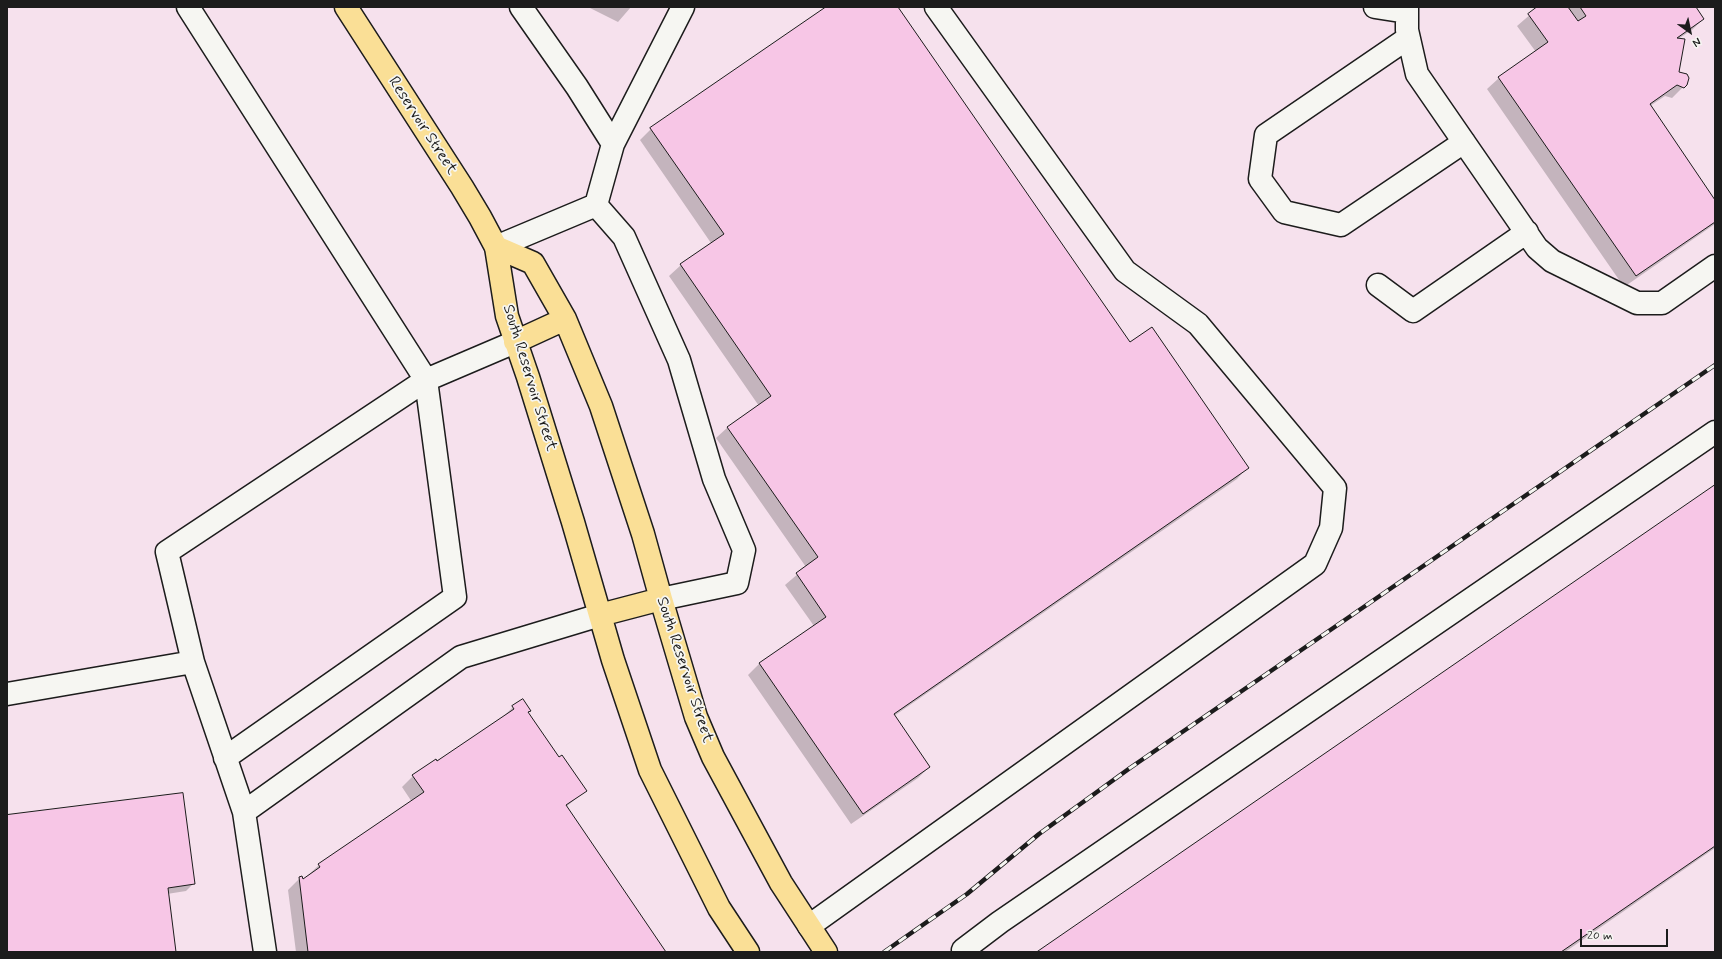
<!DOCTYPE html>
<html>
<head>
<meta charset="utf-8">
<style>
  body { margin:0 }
  #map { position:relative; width:1722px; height:959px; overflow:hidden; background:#f6ecf0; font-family:Mynerve,sans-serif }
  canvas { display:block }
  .frame { position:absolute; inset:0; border:8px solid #1c1c1c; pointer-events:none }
  .north { position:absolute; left:1670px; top:12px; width:40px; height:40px; -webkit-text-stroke:3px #f6f6f2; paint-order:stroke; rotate:147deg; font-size:11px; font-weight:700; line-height:16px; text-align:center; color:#1c1c1c }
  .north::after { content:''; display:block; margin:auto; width:14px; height:18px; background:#1c1c1c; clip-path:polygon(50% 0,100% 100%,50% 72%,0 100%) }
  .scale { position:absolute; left:1580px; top:929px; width:88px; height:18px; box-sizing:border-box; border:2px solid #1c1c1c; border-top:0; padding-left:5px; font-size:12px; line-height:14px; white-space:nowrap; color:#1c1c1c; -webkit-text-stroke:3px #f6f6f2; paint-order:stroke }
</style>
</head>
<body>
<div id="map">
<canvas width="1722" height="959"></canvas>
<div class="frame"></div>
<div class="north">N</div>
<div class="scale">20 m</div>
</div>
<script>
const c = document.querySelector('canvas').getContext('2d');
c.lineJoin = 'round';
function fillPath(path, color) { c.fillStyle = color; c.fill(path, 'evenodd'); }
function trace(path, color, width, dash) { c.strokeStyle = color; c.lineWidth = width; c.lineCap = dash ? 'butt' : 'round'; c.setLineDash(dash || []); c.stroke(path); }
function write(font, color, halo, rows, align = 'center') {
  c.font = font + ' Mynerve,sans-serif'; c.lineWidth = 3.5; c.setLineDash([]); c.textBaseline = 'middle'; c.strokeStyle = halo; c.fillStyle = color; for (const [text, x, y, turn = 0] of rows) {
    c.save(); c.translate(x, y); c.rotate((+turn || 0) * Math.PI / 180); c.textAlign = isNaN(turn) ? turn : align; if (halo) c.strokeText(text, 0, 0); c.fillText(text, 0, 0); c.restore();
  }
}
const built = new Path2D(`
  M7 7H1715V952H7Z`);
const shadow = new Path2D(`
  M588 7H631L618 22Z
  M827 7H897L1129 343 1248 467 1237 479 894 716 929 767 918 778 851 824 748 675 759 664 814 626 785 585 806 567 716 438 728 427 759 406 669 276 681 265 711 243 640 140 651 129Z
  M1539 7H1695L1703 19 1692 30 1678 39V73L1686 84 1672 98 1665 96 1650 106 1715 202V224L1624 287 1487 89 1499 78 1536 52 1517 26Z
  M1715 486V848L1565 952H1039Z
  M513 707 530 711 527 713 559 758 585 791 566 807 665 952H296L288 890 300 878 303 880 319 865 412 802 402 787 413 776 437 763 502 718Z
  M7 816 194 883 186 891 167 894 175 952H7Z`);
const building = new Path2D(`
  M826 7H898L1130 342 1152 327 1249 468 894 714 930 767 863 814 759 663 826 617 796 573 818 557 727 427 771 396 680 264 724 234 650 128Z
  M1537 7H1568L1578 21 1586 16 1580 7H1696L1704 19 1677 38 1685 39 1679 72 1687 74 1689 78 1687 85 1684 88 1677 85 1650 104 1715 200V222L1636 276 1498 77 1548 42 1528 14Z
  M1715 485V846L1561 952H1037Z
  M523 699 531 711 528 712 559 757 562 755 587 791 566 805 666 952H308L299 877 302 876 303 879 320 867 318 864 424 792 412 775 436 759 437 761 514 709 512 706Z
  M183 793 195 884 168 888 176 952H7V815Z`);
const minor = new Path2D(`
  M188 7 426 380 455 597 225 758
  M521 7 577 87 613 144
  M1375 7 1407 12
  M1407 7V30L1417 74 1537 248 1552 261 1637 303H1662L1715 266
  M1408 38 1266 135 1260 179 1284 212 1341 225 1464 142
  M596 205 624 237 679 360 714 479 744 550 737 583 661 599
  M496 247 596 205 613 144 683 7
  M1378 285 1413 311 1527 232
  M7 694 193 662
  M244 812 461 657 600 615
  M809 926 1315 564 1331 528 1335 488 1198 324 1125 271 936 7
  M265 952 244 812 193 662 167 552 426 380 515 342
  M964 952 963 950 1000 922 1715 432`);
const major = new Path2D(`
  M346 7 462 187 480 217 496 247 507 316 528 377 573 522 613 660 650 770 719 908 748 952
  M496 247 533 263 565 319 601 406 643 534 661 599 696 717 713 757 781 883 826 952
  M515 342 565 319
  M600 615 661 599`);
const rail = new Path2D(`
  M884 952 967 894 1039 834 1130 768 1715 365`);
const streetNames = [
  ["Reservoir Street",422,126,57],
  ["South Reservoir Street",529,378,73],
  ["South Reservoir Street",684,670,72]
];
fillPath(built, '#f6e1ed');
fillPath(shadow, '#0003');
fillPath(building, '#f7c6e6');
trace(building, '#1c1c1c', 1);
trace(minor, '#1c1c1c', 25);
trace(major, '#1c1c1c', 25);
trace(minor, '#f6f6f2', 22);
trace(major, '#fadf96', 22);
trace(rail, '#1c1c1c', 4.5);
trace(rail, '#f6f6f2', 3, [9]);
write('16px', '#1c1c1c', '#f6f6f2', streetNames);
</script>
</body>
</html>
